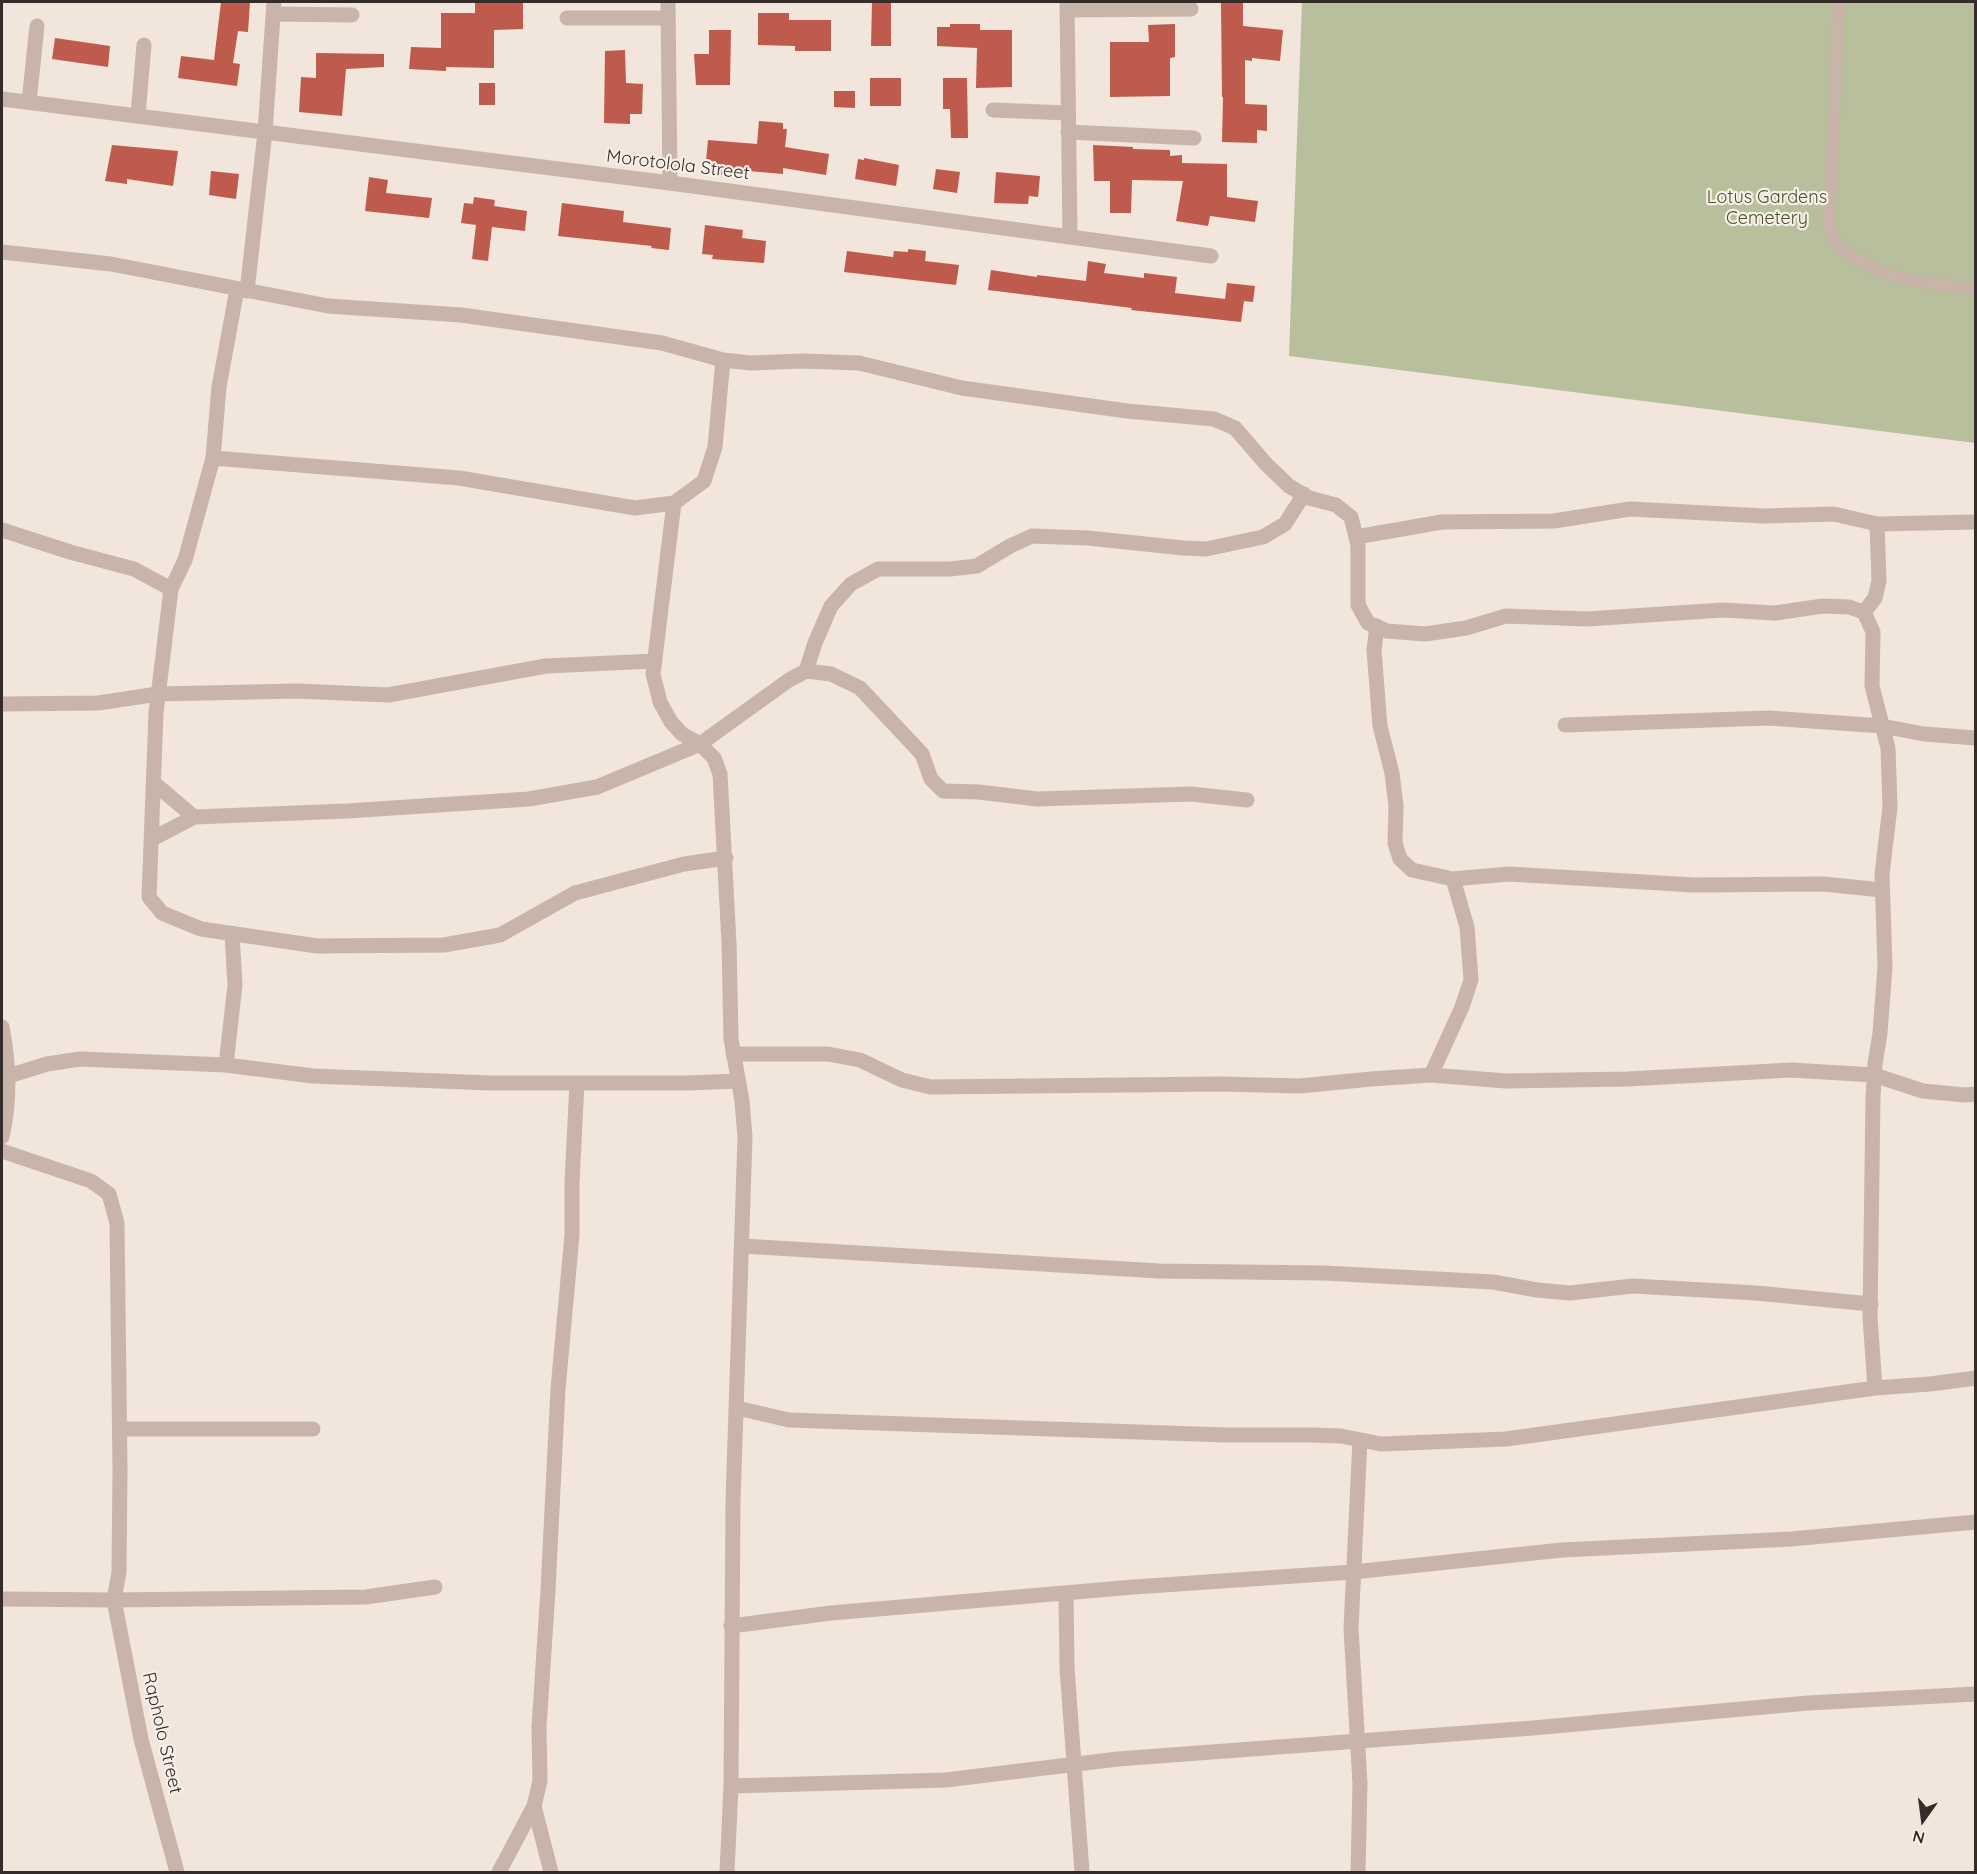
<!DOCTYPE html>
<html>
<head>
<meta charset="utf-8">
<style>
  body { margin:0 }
  #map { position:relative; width:1977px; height:1874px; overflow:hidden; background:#f1e5dc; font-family:Quicksand,sans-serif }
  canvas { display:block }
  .frame { position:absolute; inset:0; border:3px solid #352b28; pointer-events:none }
  .north { position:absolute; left:1893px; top:1790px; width:60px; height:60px; -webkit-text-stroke:4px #f8efe8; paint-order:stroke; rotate:194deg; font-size:16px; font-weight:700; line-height:24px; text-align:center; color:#352b28 }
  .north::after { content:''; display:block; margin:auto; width:21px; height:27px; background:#352b28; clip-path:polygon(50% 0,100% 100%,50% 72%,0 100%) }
</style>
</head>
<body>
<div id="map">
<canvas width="1977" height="1874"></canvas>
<div class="frame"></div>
<div class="north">N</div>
</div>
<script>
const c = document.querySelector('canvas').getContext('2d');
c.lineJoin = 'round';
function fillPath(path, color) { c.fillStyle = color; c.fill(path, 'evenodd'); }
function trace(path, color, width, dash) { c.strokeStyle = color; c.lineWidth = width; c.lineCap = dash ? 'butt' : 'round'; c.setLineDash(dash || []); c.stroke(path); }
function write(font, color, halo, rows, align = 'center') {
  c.font = font + ' Quicksand,sans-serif'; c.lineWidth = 4.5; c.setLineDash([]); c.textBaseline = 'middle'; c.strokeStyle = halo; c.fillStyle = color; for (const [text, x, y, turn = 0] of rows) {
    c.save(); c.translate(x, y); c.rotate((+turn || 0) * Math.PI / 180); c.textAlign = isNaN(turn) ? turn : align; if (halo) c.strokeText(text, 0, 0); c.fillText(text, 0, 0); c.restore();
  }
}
const green = new Path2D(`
  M1302 2H1975V443L1289 356Z`);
const building = new Path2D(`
  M221 2H250L248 32 238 31 233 63 240 64 237 86 178 78 181 56 214 60Z
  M475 2H523V29L494 30V68L446 67V71L409 69 411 47 441 48V13H475Z
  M872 2H891V46H871Z
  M1243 2V26L1283 30 1280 61 1252 58V61L1245 60V104L1267 105V131L1257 130V143L1222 142 1223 97H1222L1221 3Z
  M758 13H789V20H831V51H795V46L758 45Z
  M950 24H980V30H1012V87L976 88 977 48 937 46V27H950Z
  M1175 24V57L1170 58V96L1110 97V42H1149L1148 25Z
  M709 30H731L730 85H696L694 54H709Z
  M55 38 110 46 108 67 52 59Z
  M625 50 626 83 643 84 642 114H630V124L604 123 605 51Z
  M316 53 384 54V67L346 69 342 116 299 112 301 77 316 78Z
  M870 78H901V106H870Z
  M943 78H967L968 138H951L950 109H943Z
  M479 83H495V105H479Z
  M834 91H855V108L834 107Z
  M759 121 783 123V129H787L785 147 829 154 826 175 783 168V174L736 170 735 176 716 174 717 163 706 161 708 140 757 144Z
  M112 145 178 151 173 186 127 179V184L105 181Z
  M1093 145 1133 147V149L1170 150V156L1182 155V163L1227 164V197L1258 201 1255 222 1210 216 1208 226 1176 221 1183 181 1132 180 1131 213H1110V181H1094Z
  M864 158 899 165 896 186 855 179 858 159 864 160Z
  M936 169 960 172 957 193 933 189Z
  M211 171 239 174 236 199 209 195Z
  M996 172 1040 176 1038 197 1029 196 1028 204 994 203Z
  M369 177 388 180 386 193 432 198 429 218 365 211Z
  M474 197 495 200 494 206 527 211 525 231 492 227 488 261 472 259 476 225 461 223 464 203 473 204Z
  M562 203 624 211 623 222 671 228 669 250 651 248 652 246 558 236Z
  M705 225 743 230 742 238 766 241 764 263 712 259 713 255 702 254Z
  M908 249 926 251 925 261 959 265 956 285 844 272 847 251 893 257 894 251 908 252Z
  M1088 261 1106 264 1104 273 1144 278V273L1177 277 1175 293 1225 299 1227 283 1255 286 1253 302 1244 301 1241 322 1131 310 1132 308 988 290 991 270 1037 277V275L1086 281Z`);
const lane = new Path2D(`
  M1839 2 1829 226 1834 241 1845 252 1877 270 1904 279 1976 290`);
const street = new Path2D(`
  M668 2 670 183
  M1067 2 1070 236
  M1067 10 1191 9
  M274 14 352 15
  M567 18H668
  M2 99 670 183 1211 256
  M29 102 37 26
  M993 110 1068 113
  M138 115 144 45
  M1068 132 1194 138
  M2 252 111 264 328 306 461 315 662 343 723 360 715 447 704 481 674 503 635 508 459 478 213 458
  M237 289 219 387 213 458 185 560 171 589 156 713 149 897 162 913 201 929 317 946 444 945 500 935 575 893 684 864 726 858
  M247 291 265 132 274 2
  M723 360 751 363 803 361 859 363 962 388 1127 411 1214 419 1235 428 1266 464 1289 486 1309 498 1336 505 1351 517 1358 545V605L1368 623 1387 631 1425 634 1466 628 1506 616 1587 619 1723 610 1775 613 1823 606 1849 607 1864 612 1873 632 1872 686 1888 748 1890 807 1882 874 1885 967 1880 1033 1875 1064 1873 1097 1870 1317 1875 1388
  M674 503 653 674 660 702 671 722 682 734 700 744 714 758 720 774 729 943 731 1039 742 1101 745 1137 733 1501 731 1786 727 1872
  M2 530 70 552 134 569 171 589
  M1356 537 1442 522 1554 521 1630 509 1764 516 1834 514 1877 524 1976 522
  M1864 612 1875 598 1879 581 1877 524
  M1377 626 1374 650 1380 726 1392 773 1396 806 1395 843 1400 859 1412 870 1453 879 1509 874 1694 885 1823 884 1882 890
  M806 671 815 643 831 606 851 584 878 569H950L977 566 1010 546 1032 536 1088 538 1183 548 1206 549 1263 537 1285 524 1304 494
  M2 704 98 703 158 694 297 691 388 695 546 666 655 661
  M1565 725 1769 718 1882 726 1924 734 1976 738
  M154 783 194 817
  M152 839 194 817 347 811 529 799 597 787 700 744 789 680 806 671 831 674 860 688 922 754 931 779 943 791 979 792 1037 799 1191 794 1247 800
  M2 1027C9 1062 10 1102 2 1137
  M733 1054H828L860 1060 902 1080 930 1087 1221 1084 1300 1086 1371 1079 1431 1075 1506 1081 1628 1079 1791 1070 1874 1075 1923 1091 1965 1095 1976 1094
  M226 1065 235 985 232 934
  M1431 1075 1462 1007 1471 980 1467 927 1453 879
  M2 1078 47 1064 80 1059 226 1065 313 1076 490 1083H688L738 1081
  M2 1151 91 1181 109 1194 117 1223 120 1470 119 1572 114 1600 141 1739 177 1872
  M742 1246 1159 1271 1324 1273 1493 1282 1537 1290 1570 1293 1633 1286 1756 1293 1871 1304
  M737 1408 789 1420 1225 1435H1311L1341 1436 1381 1444 1506 1439 1875 1388 1930 1384 1976 1378
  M120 1429H313
  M1066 1593 1067 1668 1082 1872
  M2 1599 114 1600 366 1597 435 1587
  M731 1626 831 1613 1134 1587 1353 1572 1562 1550 1791 1539 1976 1522
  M731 1786 946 1780 1118 1759 1533 1728 1808 1703 1976 1694
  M534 1806 551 1872
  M499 1872 534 1806 540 1781 539 1727 548 1590 558 1389 572 1235V1183L577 1083
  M1358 1872 1360 1784 1351 1628 1360 1440`);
const streetNames = [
  ["Morotolola Street",678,165,7],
  ["Rapholo Street",162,1733,77]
];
const parkNames = [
  ["Lotus Gardens",1767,198],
  ["Cemetery",1767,219]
];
fillPath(green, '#b7bf9d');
fillPath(building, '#bf5b4c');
trace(lane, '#c8b4a9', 12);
trace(street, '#c8b4a9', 15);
write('18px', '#352b28', '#f8efe8', streetNames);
write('18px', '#49522d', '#f8efe8', parkNames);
</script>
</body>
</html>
